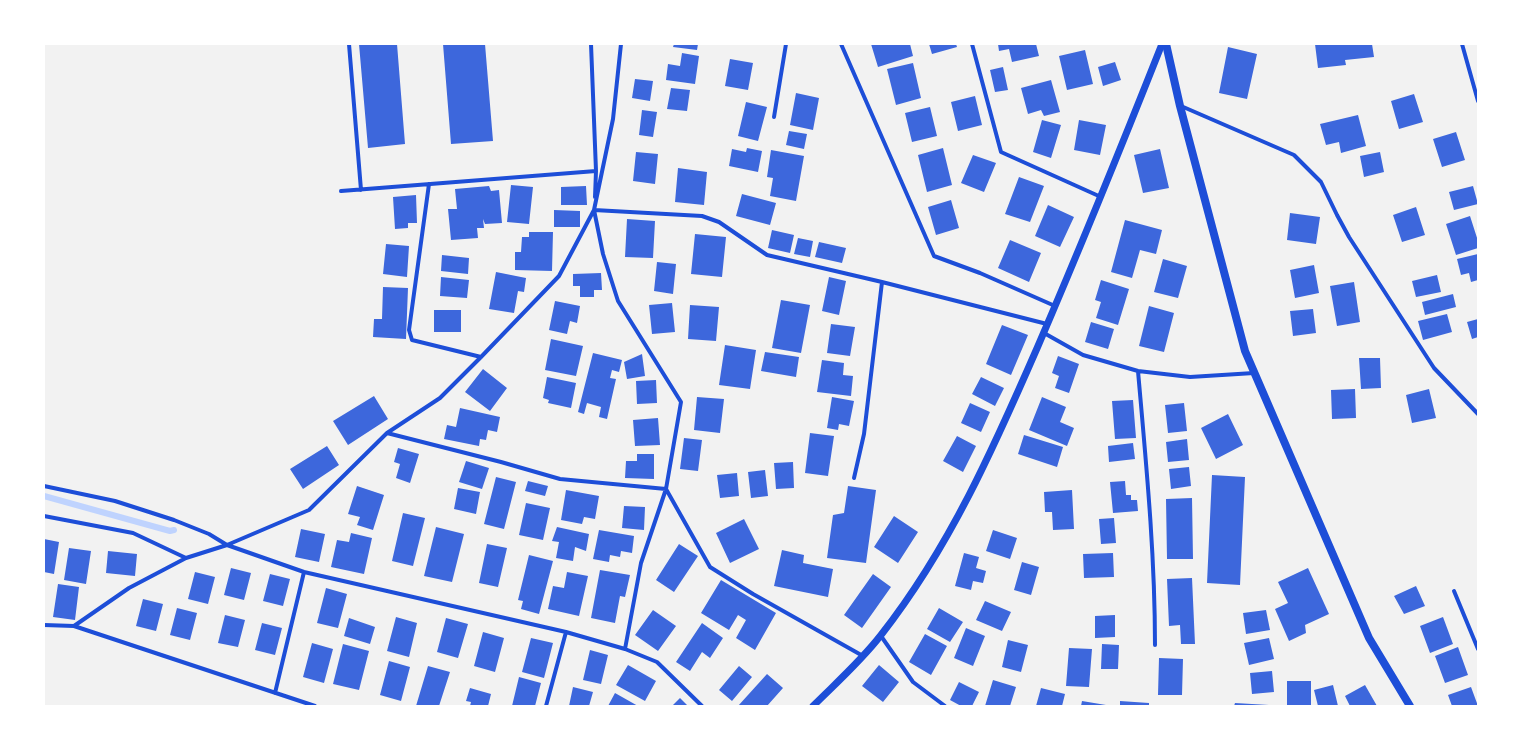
<!DOCTYPE html>
<html>
<head>
<meta charset="utf-8">
<style>
  body { margin:0 }
  #map { position:relative; width:1522px; height:750px; overflow:hidden; background:#f2f2f2; font-family:"Space Grotesk",sans-serif }
  canvas { display:block }
  .frame { position:absolute; inset:0; border:45px solid #fff; pointer-events:none }
</style>
</head>
<body>
<div id="map">
<canvas width="1522" height="750"></canvas>
<div class="frame"></div>
</div>
<script>
const c = document.querySelector('canvas').getContext('2d');
c.lineJoin = 'round';
function trace(path, color, width, dash) { c.strokeStyle = color; c.lineWidth = width; c.lineCap = dash ? 'butt' : 'round'; c.setLineDash(dash || []); c.stroke(path); }
function fillPath(path, color) { c.fillStyle = color; c.fill(path, 'evenodd'); }
const stream = new Path2D(`
  M44 496 170 531 174 530`);
const building = new Path2D(`
  M359 44H397L405 144 368 148Z
  M443 44H485L493 141 451 144Z
  M674 44H698L697 50 673 47Z
  M871 44H910L913 56 878 67Z
  M929 44H956L957 47 932 54Z
  M998 44H1036L1039 56 1012 62 1009 49 999 51Z
  M1315 44H1372L1374 57 1345 60 1346 65 1318 68Z
  M1228 47 1257 54 1247 99 1219 93Z
  M1085 50 1093 84 1067 90 1059 56Z
  M682 53 699 56 695 84 666 80 668 64 680 66Z
  M730 59 753 63 748 90 725 86Z
  M1115 62 1121 80 1103 86 1098 67Z
  M913 63 921 98 896 105 887 69Z
  M1003 67 1008 90 995 92 990 70Z
  M635 79 653 81 650 101 632 98Z
  M1051 80 1060 112 1044 116 1041 110 1028 114 1021 88Z
  M671 88 690 90 687 111 667 109Z
  M796 93 819 98 813 130 790 125Z
  M1414 94 1423 122 1399 129 1391 101Z
  M975 96 982 125 958 131 951 102Z
  M746 102 767 107 758 141 738 136Z
  M930 107 937 136 912 142 905 113Z
  M642 110 657 112 653 137 639 135Z
  M1358 115 1366 146 1341 153 1339 142 1326 145 1320 124Z
  M1042 120 1061 125 1051 158 1033 152Z
  M1079 120 1106 125 1100 155 1074 150Z
  M789 131 807 134 804 149 786 145Z
  M1456 132 1465 160 1442 167 1433 139Z
  M747 148 762 151 758 172 729 166 732 149 746 152Z
  M943 148 952 185 927 192 918 155Z
  M1160 149 1169 188 1143 193 1134 155Z
  M771 150 804 156 796 201 770 196 773 178 767 177Z
  M636 152 658 154 655 184 633 181Z
  M1380 152 1384 172 1364 177 1360 156Z
  M973 155 996 163 984 192 961 183Z
  M678 168 707 172 704 205 675 202Z
  M1019 177 1044 186 1030 222 1005 214Z
  M511 185 533 187 529 224 507 222Z
  M489 186 491 191 499 190 502 223 485 224 483 219 484 228H477L478 238 451 240 448 209H457L455 189Z
  M586 186 587 205H561V187Z
  M1473 186 1478 204 1454 210 1449 192Z
  M742 194 776 203 770 225 736 216Z
  M416 195 417 223H408V228L395 229 393 197Z
  M951 200 959 228 936 235 928 207Z
  M1048 205 1074 217 1060 247 1035 236Z
  M1416 207 1425 235 1402 242 1393 215Z
  M554 210 580 211V227H554Z
  M1290 213 1320 217 1316 244 1287 240Z
  M1470 216 1478 241V248L1456 255 1446 224Z
  M627 219 655 221 653 258 625 257Z
  M1125 220 1162 230 1156 254 1140 250 1132 278 1111 272Z
  M772 230 794 235 790 253 768 248Z
  M529 232H553L552 271 515 270V252H521L522 237H529Z
  M695 234 726 237 722 277 691 274Z
  M798 238 813 241 810 257 794 254Z
  M1010 240 1041 253 1029 282 998 268Z
  M819 242 846 248 842 263 815 257Z
  M386 244 409 246 407 277 383 274Z
  M1478 254V280L1471 282 1469 273 1461 275 1457 259Z
  M442 255 469 258 468 274 441 271Z
  M1163 259 1187 266 1178 298 1154 292Z
  M657 262 676 264 673 294 654 291Z
  M1314 265 1319 293 1295 298 1290 270Z
  M496 272 526 278 524 292 518 291 514 313 489 309Z
  M601 273 602 290H594V297H580V286H573V274Z
  M1437 275 1441 292 1416 297 1412 281Z
  M441 277 469 280 467 298 440 296Z
  M829 277 846 281 839 315 822 311Z
  M1101 280 1129 289 1118 325 1096 318 1101 302 1095 300Z
  M1354 282 1360 322 1337 326 1330 286Z
  M383 287 408 288 406 339 373 337 374 319H382Z
  M1453 294 1456 307 1425 315 1422 302Z
  M781 300 810 305 801 353 772 348Z
  M555 301 580 306 577 323 570 321 567 334 549 330Z
  M672 303 675 332 652 334 649 305Z
  M690 305 719 307 716 341 688 339Z
  M1149 306 1174 313 1164 352 1139 346Z
  M1313 309 1316 333 1293 336 1290 311Z
  M434 310H461V332H434Z
  M1447 314 1452 332 1423 340 1418 321Z
  M1478 319V337L1472 339 1467 322Z
  M1091 322 1114 329 1108 349 1085 342Z
  M831 324 855 327 850 356 827 353Z
  M1002 325 1028 335 1011 375 986 364Z
  M551 339 583 346 576 376 545 370Z
  M725 345 756 350 750 389 719 385Z
  M765 352 799 357 796 377 761 371Z
  M593 353 622 360 619 372 612 370 610 378 616 379 607 419 599 417 601 407 587 403 584 414 578 412Z
  M642 354 645 376 627 379 624 362Z
  M1058 356 1079 364 1069 393 1055 388 1059 376 1052 373Z
  M1359 358H1380L1381 388 1361 389Z
  M822 360 844 363 843 375 853 376 851 396 817 392Z
  M483 369 507 388 490 411 465 392Z
  M547 377 576 383 571 408 548 403 549 400 543 398Z
  M981 377 1004 388 995 406 972 394Z
  M656 380 657 403 637 404 636 381Z
  M1355 389 1356 418 1332 419 1331 390Z
  M1429 389 1436 418 1412 423 1406 395Z
  M374 396 388 419 348 445 333 421Z
  M697 397 724 399 720 433 694 430Z
  M832 397 854 401 849 426 839 424 838 430 827 428Z
  M1042 397 1066 407 1060 422 1074 428 1067 446 1029 430Z
  M1133 400 1136 438 1115 439 1112 401Z
  M970 403 990 412 981 432 961 423Z
  M1184 403 1187 431 1168 433 1165 405Z
  M460 408 500 417 497 432 488 430 486 440 480 439 479 446 444 439 447 425 456 427Z
  M1228 414 1243 445 1216 459 1201 428Z
  M658 418 660 445 635 446 633 420Z
  M810 433 834 436 828 476 805 473Z
  M1024 435 1063 447 1057 467 1018 454Z
  M957 436 976 446 963 472 943 461Z
  M684 438 702 440 698 471 680 469Z
  M1187 439 1189 460 1168 462 1166 442Z
  M1133 443 1135 459 1109 462 1108 446Z
  M327 446 339 465 303 489 290 469Z
  M398 448 419 454 410 483 396 478 400 464 394 462Z
  M637 454H654V479L625 478 626 461H637Z
  M466 461 489 468 482 489 459 482Z
  M793 462 794 488 776 489 774 463Z
  M1189 467 1191 486 1171 489 1169 469Z
  M765 470 768 496 751 498 748 472Z
  M737 473 739 496 720 498 717 475Z
  M1212 475 1245 477 1240 585 1207 583Z
  M496 477 516 482 504 529 484 524Z
  M528 481 548 486 545 496 525 491Z
  M1125 481 1126 495H1131V500H1137L1138 511 1113 513 1110 482Z
  M357 486 384 495 373 530 357 525 360 517 348 514Z
  M848 486 876 490 866 563 827 558 833 515 844 513Z
  M458 488 480 492 476 514 454 509Z
  M566 490 599 496 595 519 584 517 582 524 561 520Z
  M1072 490 1074 529 1053 530 1052 512H1045L1044 492Z
  M1192 498 1193 559H1167L1166 499Z
  M526 503 550 508 543 540 519 535Z
  M624 506 645 507 644 530 622 528Z
  M403 513 425 518 413 566 392 561Z
  M894 516 918 532 898 563 874 547Z
  M1114 518 1116 543 1101 544 1099 519Z
  M744 519 759 549 730 563 716 533Z
  M436 527 464 534 452 582 424 576Z
  M557 527 589 534 586 551 575 547 573 561 556 558 559 542 552 541Z
  M301 529 325 534 319 562 295 557Z
  M599 530 634 536 632 553 621 551 620 557 610 555 609 562 593 559Z
  M993 530 1017 538 1010 559 986 551Z
  M351 533 372 538 364 574 331 567 337 540 349 542Z
  M44 539 59 542 54 574 44 572Z
  M487 544 507 548 498 587 479 583Z
  M679 544 698 556 674 592 656 580Z
  M69 548 91 551 86 584 64 580Z
  M782 550 804 555 803 563 833 569 828 597 774 586Z
  M108 551 137 554 135 576 106 573Z
  M964 553 979 557 976 568 986 571 983 583 973 581 971 590 955 586Z
  M1113 553 1114 577 1084 578 1083 554Z
  M529 555 553 561 539 614 521 609 523 601 518 600Z
  M1022 562 1039 567 1031 595 1014 590Z
  M231 568 251 573 244 600 224 595Z
  M1308 568 1329 614 1305 625 1306 633 1289 641 1275 609 1288 603 1278 582Z
  M600 570 630 575 625 597 620 596 615 623 591 618Z
  M195 572 215 577 208 604 188 599Z
  M567 572 588 576 579 616 548 609 553 586 564 588Z
  M270 574 290 579 283 606 263 601Z
  M873 574 891 587 862 628 844 615Z
  M1192 578 1195 644H1181L1180 625 1169 626 1167 579Z
  M721 580 776 613 755 650 736 638 746 620 738 615 729 630 701 613Z
  M58 584 79 587 75 620 53 617Z
  M1416 586 1425 606 1404 614 1394 596Z
  M326 588 347 594 338 628 317 623Z
  M143 599 163 604 156 631 136 626Z
  M985 601 1011 612 1002 631 976 620Z
  M177 608 197 613 190 640 170 635Z
  M939 608 963 622 950 642 927 629Z
  M653 610 676 626 658 651 635 635Z
  M1266 610 1270 630 1246 634 1243 613Z
  M225 615 245 620 238 647 218 643Z
  M1115 615V637L1095 638V616Z
  M396 617 417 623 409 657 387 651Z
  M1443 617 1453 644 1430 653 1420 626Z
  M349 618 375 627 370 644 344 636Z
  M446 618 468 624 458 658 437 652Z
  M262 623 282 628 275 655 255 650Z
  M702 623 723 638 710 658 702 652 690 671 676 662Z
  M966 628 985 636 973 666 954 658Z
  M483 632 504 638 495 672 474 666Z
  M925 634 947 646 931 675 909 662Z
  M531 638 553 643 544 678 522 672Z
  M1269 638 1274 659 1249 665 1244 643Z
  M1008 640 1028 645 1021 672 1002 667Z
  M312 643 333 649 324 683 303 677Z
  M343 644 369 651 359 690 333 684Z
  M1102 644 1119 645 1118 669H1101Z
  M1458 647 1468 675 1445 683 1435 656Z
  M1069 648 1092 649 1089 687 1066 686Z
  M590 650 608 655 601 684 583 680Z
  M1159 658 1183 659 1182 695H1158Z
  M389 661 410 667 401 701 380 695Z
  M628 665 656 681 645 701 616 685Z
  M879 665 899 682 883 702 862 686Z
  M428 666 450 672 439 706H416Z
  M739 666 752 677 732 701 719 690Z
  M1272 671 1274 692 1252 694 1250 673Z
  M767 674 783 688 767 706H738Z
  M519 677 541 683 535 706H512Z
  M993 680 1016 687 1010 706H985Z
  M1287 681H1311V706H1287Z
  M959 682 979 692 972 706H961L950 700Z
  M1333 685 1338 706H1318L1314 690Z
  M1365 685 1377 706H1350L1345 696Z
  M573 687 593 692 589 706H569Z
  M1471 687 1478 706H1452L1448 695Z
  M470 688 491 694 488 706H470L471 702 466 701Z
  M1041 688 1065 694 1062 706H1036Z
  M615 693 638 706H608Z
  M680 698 688 706H672Z
  M1082 701 1106 705V706H1081Z
  M1120 701 1149 703V706H1120Z
  M1235 703 1269 705V706H1234Z`);
const minor = new Path2D(`
  M349 44 361 190
  M591 44 596 171 595 197
  M841 44 934 256 980 273 1055 306
  M972 44 1001 152 1101 197
  M1462 44 1478 101
  M1181 106 1294 155 1321 182 1337 215 1349 237 1434 368 1478 414
  M774 117 786 44
  M429 184 409 330 412 340 481 357
  M341 191 596 171
  M594 210 603 254 618 301 681 402 666 489 641 563 625 649
  M594 210 702 216 719 222 767 255 882 282 1047 324
  M1044 333 1083 355 1138 371 1190 377 1254 373
  M1138 371C1146 462 1155 553 1155 645
  M387 433 501 462 560 479 666 489 710 567 753 594 863 656
  M854 478 864 434 882 282
  M44 486 115 501 174 520 209 534 227 545 304 572 566 632 625 649 657 662 702 706
  M44 516 133 533 186 558 227 545 309 510 387 433 440 398 481 357 559 276 594 210 613 119 621 44
  M1454 591 1478 649
  M44 625 74 626 129 588 186 558
  M74 626 315 706
  M881 636 913 682 945 706
  M275 693 304 572
  M546 706 566 632`);
const tertiary = new Path2D(`
  M813 706C836 683 861 661 881 635 950 547 994 447 1038 346 1081 246 1122 145 1162 44`);
const secondary = new Path2D(`
  M1166 44 1180 106 1245 351 1369 638 1410 706`);
trace(stream, '#bfd3fe', 6);
fillPath(building, '#3d67dc');
trace(minor, '#1d4ed8', 4);
trace(tertiary, '#1d4ed8', 7);
trace(secondary, '#1d4ed8', 8);
</script>
</body>
</html>
